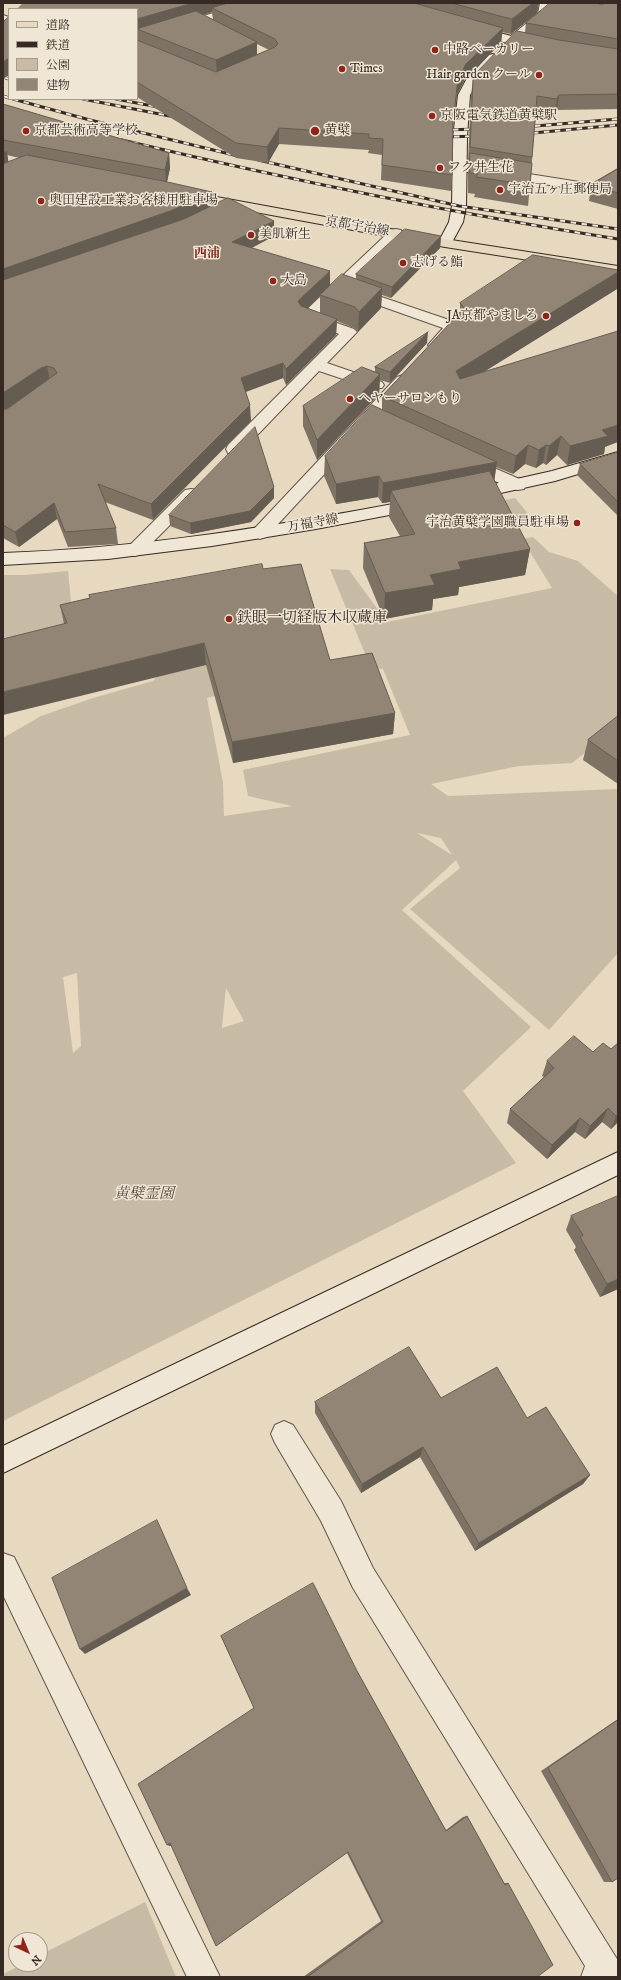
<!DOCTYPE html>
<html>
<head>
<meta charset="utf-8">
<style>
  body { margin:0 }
  #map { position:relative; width:621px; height:1980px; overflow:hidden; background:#e6d9bf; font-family:"IM FELL DW Pica","Noto Serif JP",serif }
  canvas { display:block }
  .frame { position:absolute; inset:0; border:4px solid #372a24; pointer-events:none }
  .legend { position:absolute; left:8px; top:8px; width:130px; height:92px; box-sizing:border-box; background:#efe6d5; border:1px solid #a59b8e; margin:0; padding:5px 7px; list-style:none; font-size:12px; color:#372a24 }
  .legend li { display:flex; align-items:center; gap:8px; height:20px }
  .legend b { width:20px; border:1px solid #a59b8e }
  .north { position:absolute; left:8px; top:1932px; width:40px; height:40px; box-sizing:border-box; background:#efe6d5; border:1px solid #a59b8e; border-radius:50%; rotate:136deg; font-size:11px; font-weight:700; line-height:16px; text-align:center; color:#372a24 }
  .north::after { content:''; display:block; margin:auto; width:14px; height:18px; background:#8f2418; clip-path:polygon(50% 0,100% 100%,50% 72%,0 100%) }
</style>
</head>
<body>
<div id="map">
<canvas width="621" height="1980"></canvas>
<div class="frame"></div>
<ul class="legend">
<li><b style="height:5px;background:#e6d9bf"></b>道路</li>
<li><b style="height:5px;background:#372a24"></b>鉄道</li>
<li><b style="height:11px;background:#c8bba5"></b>公園</li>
<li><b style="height:11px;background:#928575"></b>建物</li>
</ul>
<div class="north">N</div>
</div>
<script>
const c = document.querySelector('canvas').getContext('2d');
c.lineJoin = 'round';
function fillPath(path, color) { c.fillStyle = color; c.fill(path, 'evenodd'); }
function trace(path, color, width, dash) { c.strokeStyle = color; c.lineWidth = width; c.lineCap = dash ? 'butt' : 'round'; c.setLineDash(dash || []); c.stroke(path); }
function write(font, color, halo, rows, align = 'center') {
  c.font = font + ' "IM FELL DW Pica","Noto Serif JP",serif'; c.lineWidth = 3; c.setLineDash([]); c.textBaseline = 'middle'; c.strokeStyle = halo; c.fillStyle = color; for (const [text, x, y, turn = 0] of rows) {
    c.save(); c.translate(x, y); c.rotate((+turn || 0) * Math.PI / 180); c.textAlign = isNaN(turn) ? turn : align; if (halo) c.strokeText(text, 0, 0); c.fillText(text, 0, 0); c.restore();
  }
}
const green = new Path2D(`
  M515 498 526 511 528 519 526 525 515 526 501 501Z
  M533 537 549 552 578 561 618 596V727L572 763 519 766 431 784 448 796 618 789V953L549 1030 410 909 460 868 456 860 402 910 531 1027 463 1091 516 1163 3 1421V738L41 716 93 698 153 681 170 664 260 656 263 684 207 698 223 783 224 816 292 806 248 796 243 770 410 735 383 669 371 668 330 569 349 570 387 622 552 588 522 539ZM417 833 441 838 452 855ZM77 973 81 1046 73 1053 63 977ZM226 988 244 1021 222 1028V1027Z
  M68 571 72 611 57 639 3 653V575H25Z
  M145 1902 176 1977H3V1974L23 1964H40V1955Z`);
const lane = new Path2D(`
  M540 3H550L547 17 515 43H507L506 41 507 39 538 14Z`);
const street = new Path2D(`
  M248 3H267L265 5 137 43V35Z
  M3 15 9 17V25L3 23Z
  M460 163 592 184 618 169V179L594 192 455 170 453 167 455 164Z
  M396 229 401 230 403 233 401 236 317 316 354 329 357 332 327 363 382 382 384 385 382 388H370L319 371 240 453 234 454 228 453 226 449 228 445 339 334 302 320 300 317 302 314 391 230Z
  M355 288 458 323 461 326 441 348H431L428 345 443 328 350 295 348 292 350 289Z
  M403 375 409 377 411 380 409 383 266 537 260 539 254 537 251 533 254 529 397 377Z
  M469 457 524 481 526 485 524 489 518 490 512 489 463 466 461 462 463 458Z
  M191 489 197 490 199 494 197 498 141 554 135 556 129 554 126 550 129 546 185 490Z
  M284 1421 293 1425 341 1501 373 1568 617 1959 618 1977H581L585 1966 353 1588 321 1521 275 1443 271 1434 275 1425Z
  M3 1553 14 1557 220 1977H187L3 1595Z`);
const secondary = new Path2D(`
  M473 26 542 44 544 47 538 51 469 33 467 30 469 27Z
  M493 54 499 58 476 84 470 95 467 137 466 206 463 222 450 246H440L438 243 449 222 452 206 453 137 458 95 466 80 489 55Z
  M618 452V462L555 481 469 500 463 499 461 495 463 491 552 471Z
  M420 499 426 500 428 504 426 508 316 529 212 546 108 559 3 565V553C144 548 282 525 420 499Z
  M618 1152V1175L3 1473V1446Z`);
const primary = new Path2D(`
  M184 191 445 239 618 266V274L445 247 179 198 177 195 179 192Z`);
const rail = new Path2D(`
  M3 77 9 79
  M3 96 9 98
  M13 99 90 120 238 156
  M83 99 180 118
  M116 99 163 108
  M524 127 618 119
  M442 130 480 129
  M522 134 618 125
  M443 137 481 136
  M122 140C286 179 451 213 618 239
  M258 160 459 206 618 229`);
const wall = new Path2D(`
  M24 3H539L537 13 511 34 502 32 501 43 465 79 457 94 453 127 452 175 451 191 381 180 382 155 368 153 369 150 279 144 268 163 236 158 137 97V40L138 41V34ZM212 12 213 20 203 15ZM257 44 269 50 257 55Z
  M618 3V109L557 110 555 114 536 112 530 185 528 206 474 197 475 194 468 193V174L469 163H468L471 95 473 80 525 32 526 23 602 5Z
  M3 104 169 153 170 168 167 182 213 205 274 221V236L252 248 330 286 356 279V274L441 236 440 248 391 298 382 295 381 308 358 332 354 328 337 321 336 335 286 385 283 378 246 392 251 421 153 520 105 502 116 528 118 544 68 547 57 519 19 547 3 538ZM7 155 15 157 20 158 8 162ZM320 296V313L308 308Z
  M618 169V209L589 201 591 185Z
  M617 289 483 372 605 447 604 454 567 465 557 455 546 465 543 463 536 468 525 464 513 474 496 467 494 481 530 549 525 575 459 587 458 595 433 599 432 610 384 619 363 568 364 543 400 536 389 517 390 502 382 503 378 497 336 504 324 476 325 456 382 410V396L460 313V303Z
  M427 343 390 383 380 380 379 394 317 460 303 426V406L375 372V367Z
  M618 455V516L577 475 580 464Z
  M274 487V498L251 522 191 534 170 526 169 515Z
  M263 569 330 660 395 713 393 734 233 763 206 665 64 624 60 605 90 598 89 595Z
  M618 716V784L583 760 588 740Z
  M618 1043V1122L611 1129 602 1122 585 1139 575 1132 547 1159 507 1123 510 1109 544 1077 542 1076 547 1061 593 1052 611 1049Z
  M571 1216 618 1289 600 1297 574 1250 576 1247 566 1230Z
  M441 1398 527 1418 590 1475 583 1484 475 1551 420 1457 361 1493 315 1413V1402Z
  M221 1636 357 1671 446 1830 463 1817 467 1816 504 1883H508L537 1977H303L381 1921 347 1853 172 1845 171 1846 167 1845 254 1708Z
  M618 1719V1878L612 1882H604L541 1771Z`);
const shadedWall = new Path2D(`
  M193 3H243L212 8V12L146 32 137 29 138 34 137 35V19Z
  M533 3H539L537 13 511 34 512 19Z
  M503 28 501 43 465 79 457 94 452 137 458 79 466 64Z
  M257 42V58L217 75 216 60Z
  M9 58V75L3 79V62Z
  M559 95 557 110 555 114 557 99Z
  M279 128V144L268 163 267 147Z
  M7 151 9 167 3 170V153Z
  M169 153 170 168 166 186 165 170Z
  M212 192 213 208 3 285V269Z
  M274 221V236L233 257 232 242Z
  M441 236 440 248 391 298 392 287Z
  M330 271V286L320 295V296L299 317 298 301Z
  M618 272 617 289 455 390 456 371Z
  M382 288 381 308 358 332 359 312Z
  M337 319 336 335 286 385V369Z
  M428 332 427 343 390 383V372Z
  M283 363V378L242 393 241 378Z
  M47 366 50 382 3 411V393L41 368Z
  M380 374 379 394 317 460V440Z
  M250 405 251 421 153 520 151 504Z
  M618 425V442L605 447 604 454 567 465 570 446 602 430Z
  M561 436 557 455 546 465 549 446Z
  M528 445 525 464 513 474 516 456Z
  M546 445 543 463 536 468 539 450Z
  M497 462 494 483 391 491 390 502 382 503 383 483Z
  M379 476 378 497 336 504V484Z
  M274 487V498L251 522 191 534 190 523Z
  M54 503 57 519 19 547 15 532Z
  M530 549 525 575 459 587 458 595 433 599 432 610 384 619 385 593 458 562Z
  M204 643 206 665 3 715V692Z
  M395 713 393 734 233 763 232 742Z
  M608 1108 602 1122 585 1139 590 1126Z
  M618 1114V1122L611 1129 616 1116Z
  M580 1118 575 1132 547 1159 552 1145Z
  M618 1279V1289L600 1297 607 1284Z
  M423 1447 420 1457 361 1493 362 1484Z
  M590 1475 583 1484 475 1551 479 1543Z
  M187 1588 191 1595 85 1654 80 1649Z
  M170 1843 174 1844 171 1846 167 1845Z`);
const building = new Path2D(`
  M24 3H193L137 19V9H18Z
  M228 3H414L503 28 466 64 458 79 453 122 452 175 382 165 383 139 369 138V134L279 128 267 147 236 143 137 82V40L216 72 275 47 278 44 275 39 212 8Z
  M452 3H533L512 19Z
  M550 3H597L602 5 605 3H618V39L526 23Z
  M196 11 257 42 216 60 137 29Z
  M9 17V58L3 62V22Z
  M517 31 559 40 618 49V94L559 95 557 99 537 96 532 157 470 147 473 80 478 71Z
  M3 104 169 153 165 170 3 140Z
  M470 153 532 163 530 185 476 177 478 174 470 173Z
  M27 155 163 181 212 192 173 210 3 269V164Z
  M618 169V193L591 185Z
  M228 198 274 221 232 242 330 271 298 301 301 306 337 319 286 369 283 363 241 378 250 405 151 504 98 484 116 528 65 532 54 503 15 532 3 525V409H7L57 373 54 368 47 366 41 368 3 393V280L184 219Z
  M405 229 441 236 392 287 356 274Z
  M533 255 618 270V272L456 371 460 379 618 331V425L602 430 608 436 570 446 561 436 549 446 546 445 539 450 528 445 516 456 382 396 464 308 460 303Z
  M342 274 382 288 359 312 355 307 320 295Z
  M428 332 390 372 375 367Z
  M362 367 380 374 317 440 303 406Z
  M372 405 497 462 383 483 379 476 336 484 325 456Z
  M255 427 274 487 250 511 190 523 169 515Z
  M617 453 618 455V502L580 464Z
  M491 471 490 472 530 549 458 562 461 569 430 575 435 585 385 593 364 543 415 534 391 491Z
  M262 564 263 569 301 564 330 660 372 653 395 713 232 742 204 643 3 692V639L67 623 60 605 90 598 89 595Z
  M618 716V761L588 740Z
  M574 1036 593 1052 603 1043 611 1049 618 1043V1114L616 1116 608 1108 590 1126 580 1118 552 1145 510 1109 554 1068 547 1061Z
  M618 1196V1279L607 1284 580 1237 583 1235 571 1216Z
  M409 1347 441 1398 497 1367 527 1418 546 1407 590 1475 479 1543 423 1447 362 1484 315 1402Z
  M157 1520 187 1588 80 1649 52 1578Z
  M313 1583 357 1671 446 1831 467 1816 505 1885 508 1883 553 1965 537 1977H307L383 1922 348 1852 216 1946 170 1843 167 1845 138 1784 254 1708 221 1636Z
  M618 1720V1878L612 1882 548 1768Z`);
const markers = [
  [435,50,4,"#8f2418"],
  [342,69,4,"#8f2418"],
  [539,75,4,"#8f2418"],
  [432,116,4,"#8f2418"],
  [26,131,4,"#8f2418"],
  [315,131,5,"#8f2418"],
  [440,168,4,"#8f2418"],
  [500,190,4,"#8f2418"],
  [41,201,4,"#8f2418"],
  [251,235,4,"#8f2418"],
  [403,263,4,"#8f2418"],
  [273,281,4,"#8f2418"],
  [546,316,4,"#8f2418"],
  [350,399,4,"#8f2418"],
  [577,523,4,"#8f2418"],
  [229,619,4,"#8f2418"]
];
const farPoinames = [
  ["中路ベーカリー",443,50],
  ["Times",350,69],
  ["Hair garden クール",531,75,"right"],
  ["京阪電気鉄道黄檗駅",440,116],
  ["京都芸術高等学校",34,131],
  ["黄檗",324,131],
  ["フク井生花",448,168],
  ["宇治五ヶ庄郵便局",508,190],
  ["奥田建設工業お客様用駐車場",49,201],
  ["美肌新生",259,235],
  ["志げる鮨",411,263],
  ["大島",281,281],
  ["JA京都やましろ",538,316,"right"],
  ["ヘヤーサロンもり",358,399],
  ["宇治黄檗学園職員駐車場",569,523,"right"]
];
const farStreetnames = [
  ["京都宇治線",357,227,10],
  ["万福寺線",313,524,-10]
];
const farNeighbourhoodnames = [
  ["西浦",207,254]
];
const poiNames = [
  ["鉄眼一切経版木収蔵庫",237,619]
];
const parkNames = [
  ["黄檗霊園",144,1195]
];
fillPath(green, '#c8bba5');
trace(lane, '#63564b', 2);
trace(street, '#63564b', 2);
trace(secondary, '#372a24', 2);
trace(primary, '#372a24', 2);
fillPath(lane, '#efe6d5');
fillPath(street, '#efe6d5');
fillPath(secondary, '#efe6d5');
fillPath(primary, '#e6d9bf');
trace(rail, '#372a24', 3);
trace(rail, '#efe6d5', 2, [5.5]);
fillPath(wall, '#7e7265');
fillPath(shadedWall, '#665d52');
fillPath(building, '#928575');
trace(building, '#665d52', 1);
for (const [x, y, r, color] of markers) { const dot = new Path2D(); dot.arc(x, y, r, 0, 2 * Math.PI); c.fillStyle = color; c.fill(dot); trace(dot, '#efe6d5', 1.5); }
write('13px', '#372a24', '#efe6d5', farPoinames, 'left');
write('13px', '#372a24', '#efe6d5', farStreetnames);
write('bold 13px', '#7a1f14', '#efe6d5', farNeighbourhoodnames);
write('15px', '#372a24', '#efe6d5', poiNames, 'left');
write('italic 15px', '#54473e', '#efe6d5', parkNames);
</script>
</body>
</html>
